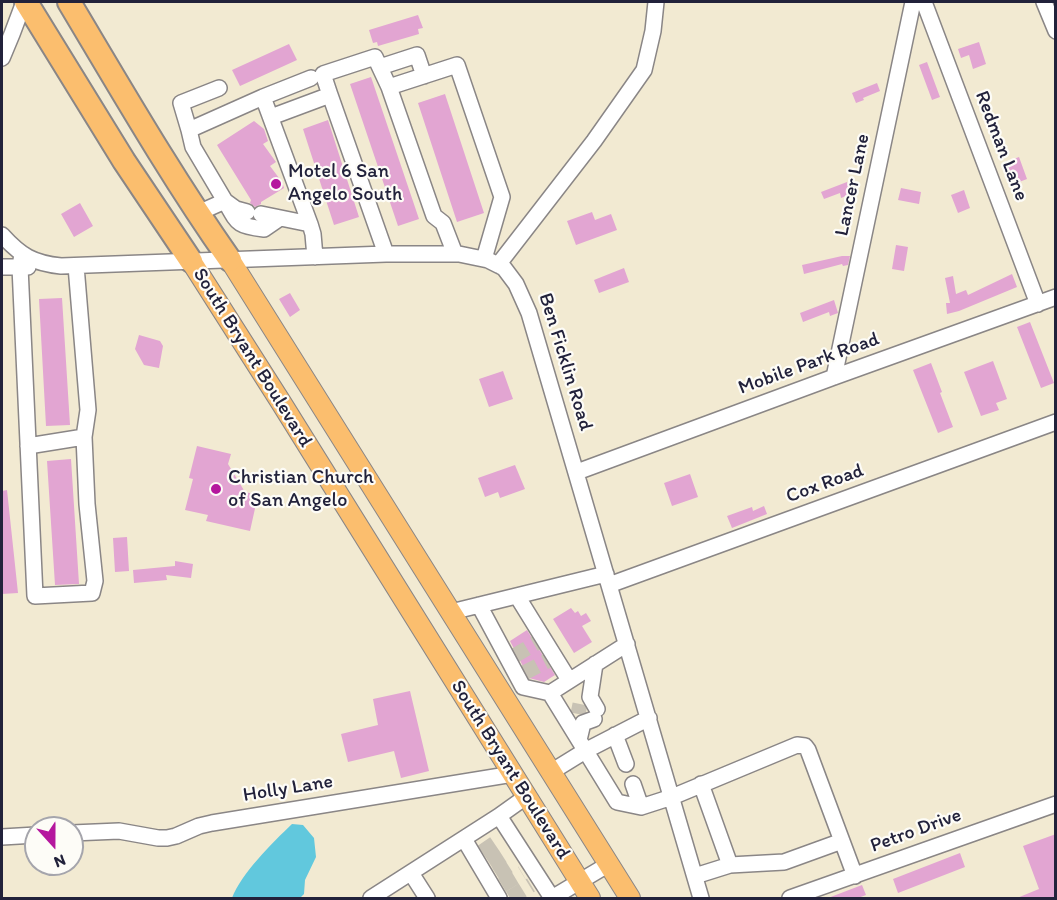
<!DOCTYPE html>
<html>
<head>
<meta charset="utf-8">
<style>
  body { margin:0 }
  #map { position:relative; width:1057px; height:900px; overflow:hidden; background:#f2ead2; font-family:Itim,sans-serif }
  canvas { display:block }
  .frame { position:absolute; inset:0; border:3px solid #22223b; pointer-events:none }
  .north { position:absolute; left:24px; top:816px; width:60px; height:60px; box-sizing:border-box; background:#fdfcf7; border:2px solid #a5a5ac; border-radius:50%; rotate:159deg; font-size:16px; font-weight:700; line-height:24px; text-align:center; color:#22223b }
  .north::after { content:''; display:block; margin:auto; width:21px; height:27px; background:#b5179e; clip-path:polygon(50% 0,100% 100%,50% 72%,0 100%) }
</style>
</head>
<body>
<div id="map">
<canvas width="1057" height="900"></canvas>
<div class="frame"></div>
<div class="north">N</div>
</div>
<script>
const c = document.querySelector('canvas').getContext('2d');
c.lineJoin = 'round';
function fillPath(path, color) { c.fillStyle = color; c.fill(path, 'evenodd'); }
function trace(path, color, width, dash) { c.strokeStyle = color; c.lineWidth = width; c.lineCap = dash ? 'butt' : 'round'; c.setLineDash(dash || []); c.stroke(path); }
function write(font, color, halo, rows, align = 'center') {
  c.font = font + ' Itim,sans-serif'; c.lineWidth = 4.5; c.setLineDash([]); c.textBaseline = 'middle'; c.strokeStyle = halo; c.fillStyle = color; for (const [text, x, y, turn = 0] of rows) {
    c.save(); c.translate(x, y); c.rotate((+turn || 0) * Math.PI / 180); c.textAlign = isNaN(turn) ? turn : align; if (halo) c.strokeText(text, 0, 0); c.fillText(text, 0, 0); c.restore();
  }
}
const water = new Path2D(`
  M292 824 303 825 314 838 316 857 305 880 304 894 300 898H232C241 874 272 843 292 824Z`);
const building = new Path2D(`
  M418 15 423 28 418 29 419 34 378 46 377 42 373 43 369 30Z
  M979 42 986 64 973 69 969 55 961 58 958 49Z
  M289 44 297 60 240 86 232 70Z
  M927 62 940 97 932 100 919 65Z
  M371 77 419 219 398 226 350 84Z
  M877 83 880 91 863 98 864 100 856 103 852 93Z
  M445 94 484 213 457 222 418 103Z
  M328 120 359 217 334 225 303 129Z
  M254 121 264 129 268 141 263 144 276 162 270 166 282 182 284 188 261 202V204L255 207 250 203 251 200 217 145Z
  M1019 157 1027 179 1014 184 1006 162Z
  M847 182 851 194 841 198 840 193 824 199 821 192Z
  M901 188 921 192 919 204 898 200Z
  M964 190 970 208 958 213 951 195Z
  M80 203 93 226 74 237 61 214Z
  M592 212 595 220 611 214 617 230 576 245 567 221Z
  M896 245 908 247 904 271 892 269Z
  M842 256H850L848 265 843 266 842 264 804 274 802 265Z
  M624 268 629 282 599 293 594 280Z
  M1012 274 1017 287 959 311 947 314 946 303H950L945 278 953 276 956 294 966 290 968 295Z
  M290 293 300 310 290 317 279 299Z
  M62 298 70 425 46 426 39 299Z
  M834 300 838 313 830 316 829 312 803 322 800 313Z
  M1030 322 1054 383 1041 388 1017 327Z
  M139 335 160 341 163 346 159 368 144 365 135 349Z
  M993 361 1007 399 996 403 999 410 981 416 964 372Z
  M931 363 942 392 940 393 953 427 938 433 913 370Z
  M503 371 513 399 489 407 479 379Z
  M197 446 231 454 228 464 245 492 258 495 250 531 206 521 208 515 185 510 193 479 189 478Z
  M71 459 79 584 55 585 47 461Z
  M515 465 525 489 500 498 498 492 485 497 478 478Z
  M690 474 698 497 672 506 664 483Z
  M7 490 18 593 2 594V491Z
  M764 506 767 514 732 528 727 516 752 507 753 511Z
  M127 537 129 571 115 572 113 538Z
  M175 561 193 564 191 578 166 575 167 580 134 583 133 570 175 566Z
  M571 608 575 613 578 611 581 616 586 613 591 621 582 626 592 642 574 653 553 619Z
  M527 630 555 675 544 682 529 678 510 641Z
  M410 691 429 771 401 778 394 751 348 762 341 734 378 725 373 699Z
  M1056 834V898H1017L1039 889 1023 846Z
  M960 853 965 867 898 893 893 879Z
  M862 885 866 895 858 898H828Z`);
const minorTunnel = new Path2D(`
  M514 656 536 643
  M524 673 547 661
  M578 714 580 704
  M482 852 501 839
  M490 864 509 852
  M496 874 515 862
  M502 885 522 873
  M510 898 531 885`);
const minor = new Path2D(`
  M924 2 1038 304
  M1044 2 1056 31
  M2 58 12 34 24 2
  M380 67 417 55 424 76
  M389 87 434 216 443 223 455 254
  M330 95 323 74 375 57 389 87 457 65 502 197 484 259
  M263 97 311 78
  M271 117 330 95 386 254
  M189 130 181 103 219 88
  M225 201C238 224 237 226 264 229L280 218
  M225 201 236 209 247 212
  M198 213 225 201 193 147 189 130 263 97 310 224 313 234 315 257
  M261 214 310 224
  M2 235C21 256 33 263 61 266L386 254H459L488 260 504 268 516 284 529 313 701 898
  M22 254 20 267 35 596 92 593 95 581 87 504 84 437 88 410 76 266
  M498 265 594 141 644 70 653 31 656 2
  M2 267H28
  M834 377 913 2
  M28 446 84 437
  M577 472 834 377 1056 297
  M609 585 1056 422
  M517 596 569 680
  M479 605 523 687 550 693
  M451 612 606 574
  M627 644 550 693 617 802 641 807 672 797 797 745 805 746 808 750 855 876
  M595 664 590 697 597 709
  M615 735 626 764
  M579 740 583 723 594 719
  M551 772 585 751 649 718
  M633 784 641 807
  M701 784 730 865 784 862 842 841
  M527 796 499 816 552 898 609 864
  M72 833 119 831 158 838H167L176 836 199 826 212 823 513 774
  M2 837 36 835
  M464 839 499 898
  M411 873 427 898
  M695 876 730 865
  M371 898 499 816
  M790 898 1056 804`);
const major = new Path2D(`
  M230 260 630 898
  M191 261 282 404 590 898`);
const highway = new Path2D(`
  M26 2 124 161 191 261
  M69 2C121 89 171 176 230 260`);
const markers = [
  [276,184,6,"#b5179e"],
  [216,489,6,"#b5179e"]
];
const streetNames = [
  ["Redman Lane",1001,146,69],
  ["Lancer Lane",853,185,-78],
  ["South Bryant Boulevard",252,358,58],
  ["Ben Ficklin Road",565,362,73],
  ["Mobile Park Road",809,364,-20],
  ["Cox Road",825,484,-20],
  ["South Bryant Boulevard",510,770,58],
  ["Holly Lane",288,789,-9],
  ["Petro Drive",916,831,-20]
];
const poiNames = [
  ["Motel 6 San",288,172],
  ["Angelo South",288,195],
  ["Christian Church",228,478],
  ["of San Angelo",228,501]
];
fillPath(water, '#61c8dd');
fillPath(building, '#e2a5d2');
trace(minorTunnel, '#c8c2b4', 15, [15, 8]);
trace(minor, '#8a8686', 18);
trace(major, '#8a8686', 22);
trace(highway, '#8a8686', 26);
trace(minor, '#fff', 15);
trace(major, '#fbbe6e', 20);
trace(highway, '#fbbe6e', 22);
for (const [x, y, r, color] of markers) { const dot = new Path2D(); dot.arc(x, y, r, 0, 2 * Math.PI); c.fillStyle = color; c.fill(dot); trace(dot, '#fdfcf7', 2); }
write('20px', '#22223b', '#fdfcf7', streetNames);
write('20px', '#22223b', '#fdfcf7', poiNames, 'left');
</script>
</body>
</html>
